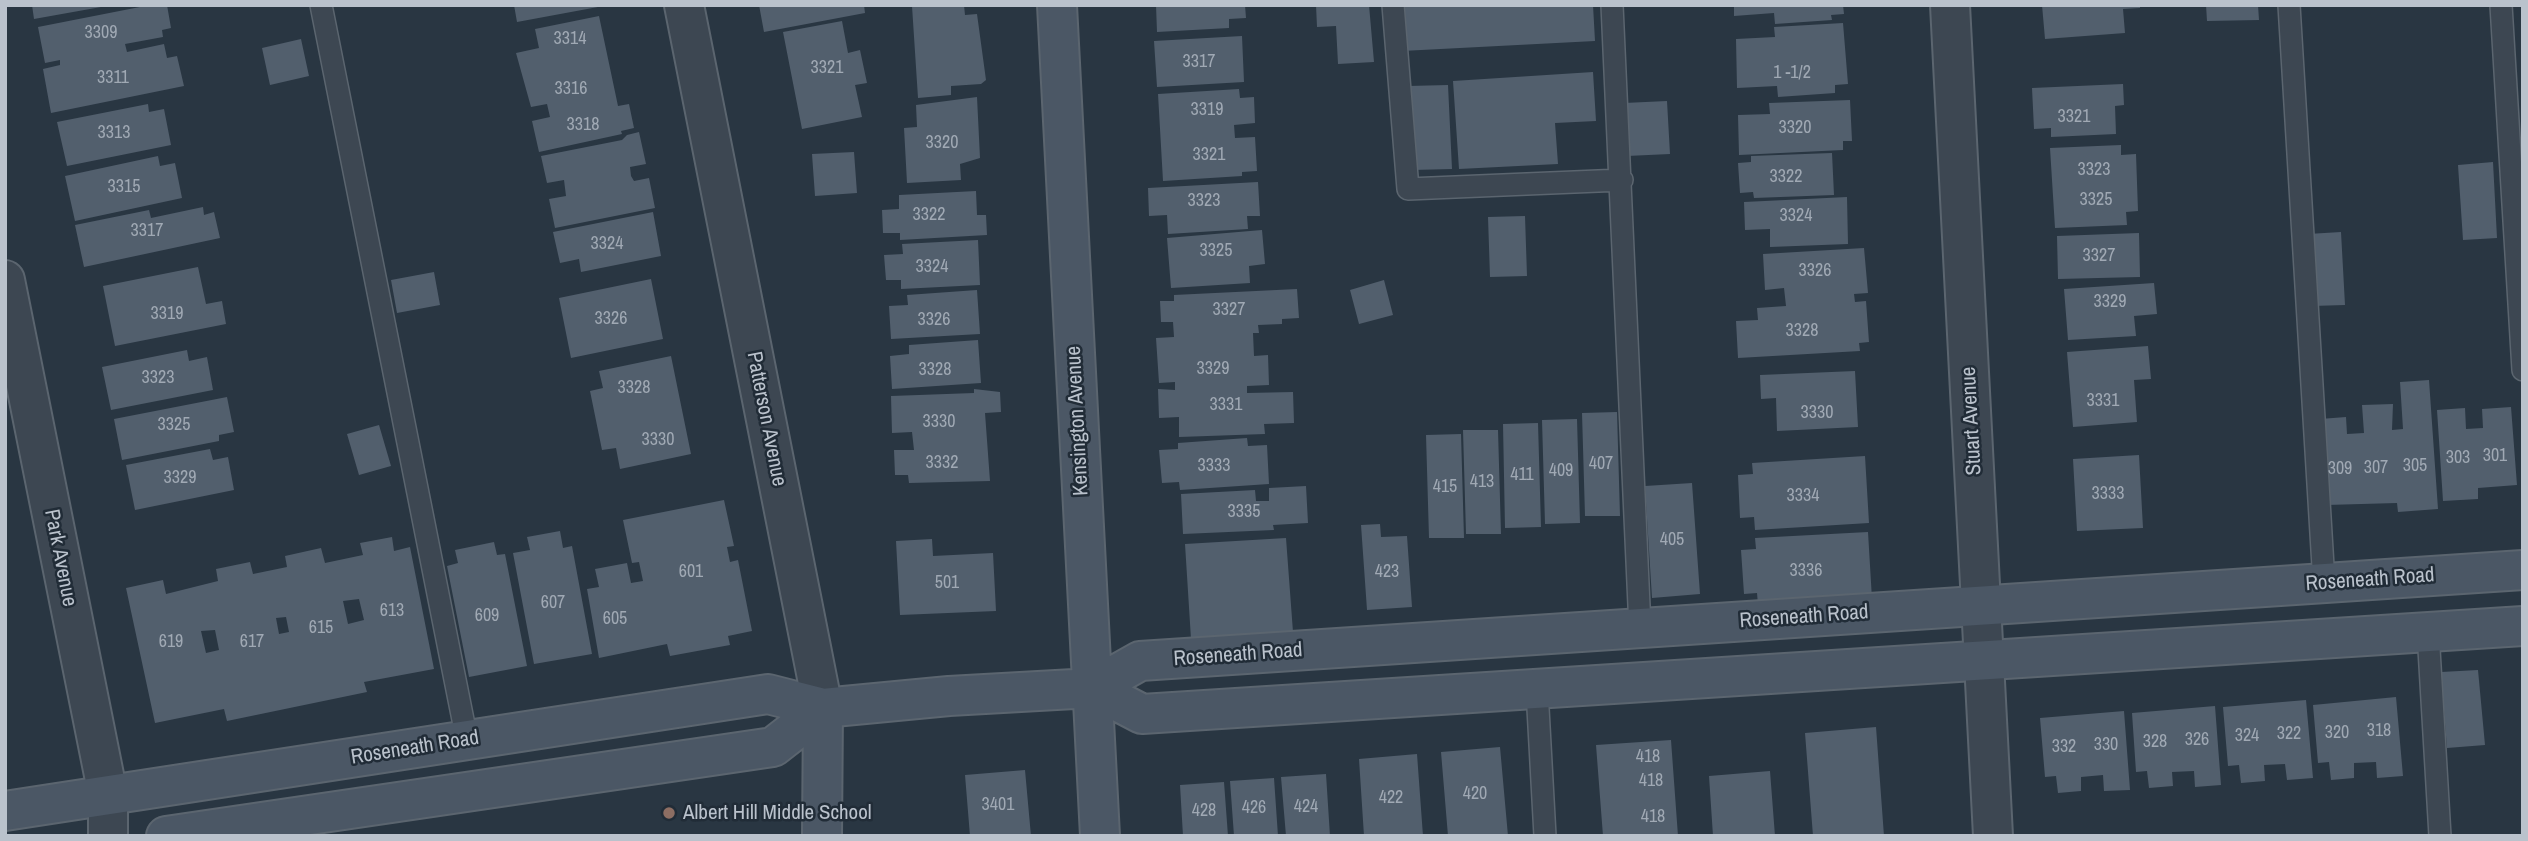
<!DOCTYPE html>
<html>
<head>
<meta charset="utf-8">
<style>
  body { margin:0 }
  #map { position:relative; width:2528px; height:841px; overflow:hidden; background:#293642; font-family:"Archivo Narrow",sans-serif }
  canvas { display:block }
  .frame { position:absolute; inset:0; border:7px solid #bac2cc; pointer-events:none }
</style>
</head>
<body>
<div id="map">
<canvas width="2528" height="841"></canvas>
<div class="frame"></div>
</div>
<script>
const c = document.querySelector('canvas').getContext('2d');
c.lineJoin = 'round';
function fillPath(path, color) { c.fillStyle = color; c.fill(path, 'evenodd'); }
function trace(path, color, width, dash) { c.strokeStyle = color; c.lineWidth = width; c.lineCap = dash ? 'butt' : 'round'; c.setLineDash(dash || []); c.stroke(path); }
function write(font, color, halo, rows, align = 'center') {
  c.font = font + ' "Archivo Narrow",sans-serif'; c.lineWidth = 5; c.setLineDash([]); c.textBaseline = 'middle'; c.strokeStyle = halo; c.fillStyle = color; for (const [text, x, y, turn = 0] of rows) {
    c.save(); c.translate(x, y); c.rotate((+turn || 0) * Math.PI / 180); c.textAlign = isNaN(turn) ? turn : align; if (halo) c.strokeText(text, 0, 0); c.fillText(text, 0, 0); c.restore();
  }
}
const building = new Path2D(`
  M32 5H101V7L34 19Z
  M150 5H167L171 28 162 30 163 37 125 44 127 52 164 44 167 58 177 56 184 86 51 113 43 69 60 65V60L45 63 38 27Z
  M514 5H598V7L517 22Z
  M759 5H864L865 13 764 32Z
  M964 5 965 15 977 14 986 80 981 84 951 86V95L918 98 912 6Z
  M1156 5H1245L1246 18 1229 19V28L1157 32Z
  M1316 5H1369L1374 62 1338 64 1336 26 1317 27Z
  M1399 5H1593L1595 41 1402 51Z
  M1734 5H1843L1844 14 1831 15 1832 20 1775 24 1774 13 1734 16Z
  M2042 5H2140V8L2123 9 2125 33 2045 39Z
  M2206 5H2258L2259 20 2207 21Z
  M599 16 618 106 629 104 634 128 621 131 622 134 539 152 532 121 550 117 547 104 531 107 516 53 539 48 535 29Z
  M842 21 848 53 860 50 867 83 855 85 862 117 802 129 783 32Z
  M1843 23 1848 84 1835 85V93L1778 97 1777 86 1737 88 1736 39 1775 37 1774 27Z
  M1242 36 1244 82 1157 87 1154 41Z
  M301 39 309 76 270 85 262 48Z
  M1593 72 1596 121 1555 123 1558 164 1459 169 1453 81Z
  M2123 84 2124 105 2115 106 2116 134 2051 137V128L2034 129 2032 88Z
  M1448 85 1452 169 1412 170 1408 86Z
  M1239 89 1240 98 1254 97 1255 123 1234 125 1235 138 1255 137 1257 171 1242 172V176L1163 181 1158 94Z
  M977 97 980 158 960 164 961 180 907 183 904 128 917 127 916 105Z
  M1850 100 1852 141H1843V150L1739 155 1738 115 1770 114 1769 103Z
  M1667 101 1670 154 1627 156 1624 103Z
  M148 104 149 112 164 109 171 145 67 166 57 122Z
  M639 132 646 164 630 167 631 176 634 181 649 178 655 208 555 228 549 199 566 196 564 180 547 183 541 156 622 140 627 135Z
  M2121 145V155L2136 154 2138 211 2126 212 2127 225 2055 228 2050 148Z
  M854 152 857 193 815 196 812 154Z
  M1832 153 1834 195 1754 198 1753 192 1740 193 1738 163 1751 162V156Z
  M158 156 160 166 175 163 182 198 75 221 65 176Z
  M2493 162 2497 238 2463 240 2458 165Z
  M1258 182 1260 216H1247L1248 229 1168 234 1167 215 1149 216 1148 188Z
  M976 191 977 215H986L987 235 900 240V233H883L882 210 899 209V195Z
  M1847 197 1848 244 1770 247V229L1745 230 1744 202Z
  M203 207 204 215 214 212 220 238 84 267 75 225 149 210 151 218Z
  M653 212 661 256 581 272 579 259 560 263 553 232Z
  M1525 216 1527 276 1490 277 1488 217Z
  M1262 230 1265 264 1249 266 1250 283 1171 288 1167 238Z
  M2341 232 2345 305 2312 306 2308 234Z
  M2139 233 2140 277 2058 279 2057 236Z
  M978 240 980 285 901 289V280H886L884 255 903 254 902 244Z
  M1864 248 1868 293 1854 294 1855 302 1866 301 1869 342 1859 343 1860 351 1738 358 1736 321 1758 320 1757 308 1786 306 1784 288 1765 290 1763 254Z
  M198 267 206 304 222 301 226 324 115 346 103 286Z
  M434 272 440 305 397 313 391 280Z
  M651 279 663 339 571 358 559 298Z
  M1384 280 1393 315 1359 324 1350 290Z
  M2154 283 2157 314 2134 316 2136 336 2068 340 2064 289Z
  M1297 289 1299 318 1282 319V324L1258 325 1259 333H1253L1254 356 1268 355 1269 385 1247 386V393L1293 392 1294 423 1264 424 1265 434 1179 437V417L1159 418 1158 389 1175 390V382L1159 383 1156 338 1174 337 1173 322H1161L1160 301H1174V295Z
  M977 290 980 334 891 339 889 306 908 305 907 295Z
  M978 340 981 383 892 389 890 356 909 354V345Z
  M2148 346 2151 379 2134 380 2137 422 2073 427 2067 352Z
  M187 350 189 361 207 357 213 390 111 410 102 367Z
  M671 356 691 454 620 469 616 448 602 450 590 391 603 388 599 371Z
  M1855 371 1858 427 1777 431 1776 398 1761 399 1760 375Z
  M2429 380 2438 509 2398 512 2397 503 2326 505 2320 419 2346 417 2347 434 2364 433 2362 405 2393 404 2392 430 2403 429 2400 382Z
  M974 389 1000 392 1001 412 985 413 990 481 909 483 908 475H895L894 450H914L912 432 892 433 891 396 974 393Z
  M227 397 234 432 219 435V441L122 460 114 419Z
  M2511 407 2517 485 2478 488V499L2443 501 2437 410 2465 408 2466 429 2483 428 2482 409Z
  M1617 412 1620 516H1585L1582 413Z
  M1577 419 1580 523 1545 524 1542 420Z
  M1538 423 1541 527 1505 528 1503 424Z
  M379 425 391 466 359 475 347 434Z
  M1463 430H1498L1501 534H1466Z
  M1461 434 1464 538H1429L1426 435Z
  M1247 438 1248 446 1267 445 1269 484 1180 490 1179 482 1162 483 1159 450 1178 449V443Z
  M210 449 213 460 228 457 234 490 135 510 126 465Z
  M2139 455 2143 528 2077 531 2073 459Z
  M1865 456 1869 523 1755 530 1754 517 1740 518 1738 475 1753 474 1752 463Z
  M1692 483 1700 594 1652 598 1645 486Z
  M1306 486 1308 523 1273 525 1274 530 1183 534 1181 494 1255 490 1256 501H1269V488Z
  M724 500 734 546 727 547 730 562 738 560 752 631 728 636 730 645 670 656 667 644 599 658 587 589 599 587 595 569 627 563 631 583 643 581 639 562 632 563 623 520Z
  M1380 524 1381 537 1407 536 1412 607 1367 610 1361 525Z
  M560 531 563 548 572 546 592 654 534 664 513 553 530 550 527 537Z
  M1868 532 1872 599 1758 605 1757 593 1744 594 1741 550 1756 549 1755 538Z
  M392 537 394 551 410 547 434 669 364 682 367 692 227 721 224 709 155 723 126 588 163 580 166 594 218 581 216 569 250 562 253 574 287 567 285 556 321 548 325 563 363 555 360 543ZM359 599 364 620 348 624 343 601ZM286 617 289 632 279 634 276 618ZM215 630 219 650 206 653 201 631Z
  M1286 538 1293 632 1191 639 1185 544Z
  M932 539 933 556 993 553 996 611 900 615 896 541Z
  M494 542 497 555 505 554 527 666 469 677 447 566 458 563 455 550Z
  M2478 670 2485 745 2447 748 2441 672Z
  M2396 697 2403 776 2377 778 2376 762 2354 763V778L2331 780 2329 762 2318 763 2313 705Z
  M2306 700 2313 778 2287 780 2285 764 2264 765 2265 781 2241 783 2239 765 2228 766 2223 707Z
  M2215 706 2221 785 2195 787 2194 771 2172 772 2173 786 2149 788 2147 771 2136 772 2132 713Z
  M2124 711 2130 790 2104 791 2103 775 2081 777V791L2058 793 2056 776 2045 777 2040 718Z
  M1876 727 1884 836H1813L1805 733Z
  M1671 740 1678 836H1603L1596 745Z
  M1500 747 1508 836H1448L1441 752Z
  M1417 754 1423 836H1364L1359 759Z
  M1025 770 1031 836H970L965 775Z
  M1770 771 1775 836H1713L1709 776Z
  M1326 774 1330 836H1286L1281 777Z
  M1274 778 1278 836H1234L1230 781Z
  M1224 782 1228 836H1183L1180 785Z`);
const lane = new Path2D(`
  M321 5 467 740
  M1393 5 1408 189 1622 180
  M1612 5 1640 628
  M2289 5 2324 583
  M2501 5 2523 370
  M2428 632 2440 836
  M1537 690 1545 836`);
const street = new Path2D(`
  M684 5 823 708
  M1950 5 1993 836
  M5 280 108 795V836`);
const secondary = new Path2D(`
  M1057 5 1100 836
  M1092 688 1142 714 2523 626
  M5 811 768 694 823 708 949 696 1092 688 1140 661 2523 570
  M166 836 773 747 823 708
  M822 836 823 708`);
const markers = [
  [669,813,7,"#8d6e63"]
];
const numberNames = [
  ["3309",101,33],
  ["3314",570,39],
  ["3317",1199,62],
  ["3321",827,68],
  ["1 -1/2",1792,73],
  ["3311",113,78],
  ["3316",571,89],
  ["3319",1207,110],
  ["3321",2074,117],
  ["3318",583,125],
  ["3320",1795,128],
  ["3313",114,133],
  ["3320",942,143],
  ["3321",1209,155],
  ["3323",2094,170],
  ["3322",1786,177],
  ["3315",124,187],
  ["3325",2096,200],
  ["3323",1204,201],
  ["3322",929,215],
  ["3324",1796,216],
  ["3317",147,231],
  ["3324",607,244],
  ["3325",1216,251],
  ["3327",2099,256],
  ["3324",932,267],
  ["3326",1815,271],
  ["3329",2110,302],
  ["3327",1229,310],
  ["3319",167,314],
  ["3326",611,319],
  ["3326",934,320],
  ["3328",1802,331],
  ["3329",1213,369],
  ["3328",935,370],
  ["3323",158,378],
  ["3328",634,388],
  ["3331",2103,401],
  ["3331",1226,405],
  ["3330",1817,413],
  ["3330",939,422],
  ["3325",174,425],
  ["3330",658,440],
  ["301",2495,456],
  ["303",2458,458],
  ["3332",942,463],
  ["407",1601,464],
  ["3333",1214,466],
  ["305",2415,466],
  ["307",2376,468],
  ["309",2340,469],
  ["409",1561,471],
  ["411",1522,475],
  ["3329",180,478],
  ["413",1482,482],
  ["415",1445,487],
  ["3333",2108,494],
  ["3334",1803,496],
  ["3335",1244,512],
  ["405",1672,540],
  ["3336",1806,571],
  ["601",691,572],
  ["423",1387,572],
  ["501",947,583],
  ["607",553,603],
  ["613",392,611],
  ["609",487,616],
  ["605",615,619],
  ["615",321,628],
  ["619",171,642],
  ["617",252,642],
  ["318",2379,731],
  ["320",2337,733],
  ["322",2289,734],
  ["324",2247,736],
  ["326",2197,740],
  ["328",2155,742],
  ["330",2106,745],
  ["332",2064,747],
  ["418",1648,757],
  ["418",1651,781],
  ["420",1475,794],
  ["422",1391,798],
  ["3401",998,805],
  ["424",1306,807],
  ["426",1254,808],
  ["428",1204,811],
  ["418",1653,817]
];
const streetNames = [
  ["Patterson Avenue",766,419,79],
  ["Kensington Avenue",1078,421,-93],
  ["Stuart Avenue",1972,421,-93],
  ["Park Avenue",60,558,79],
  ["Roseneath Road",2370,580,-4],
  ["Roseneath Road",1804,617,-4],
  ["Roseneath Road",1238,655,-4],
  ["Roseneath Road",415,748,-9]
];
const poiNames = [
  ["Albert Hill Middle School",683,813]
];
fillPath(building, '#525f6d');
trace(lane, '#5b656f', 24);
trace(street, '#5b656f', 42);
trace(secondary, '#5b656f', 42);
trace(lane, '#3d4752', 21);
trace(street, '#3d4752', 38);
trace(secondary, '#4b5765', 38);
for (const [x, y, r, color] of markers) { const dot = new Path2D(); dot.arc(x, y, r, 0, 2 * Math.PI); c.fillStyle = color; c.fill(dot); trace(dot, '#212c37', 2.5); }
write('18px', '#a0a9b4', null, numberNames);
write('21px', '#bac2cc', '#212c37', streetNames);
write('21px', '#bac2cc', '#212c37', poiNames, 'left');
</script>
</body>
</html>
